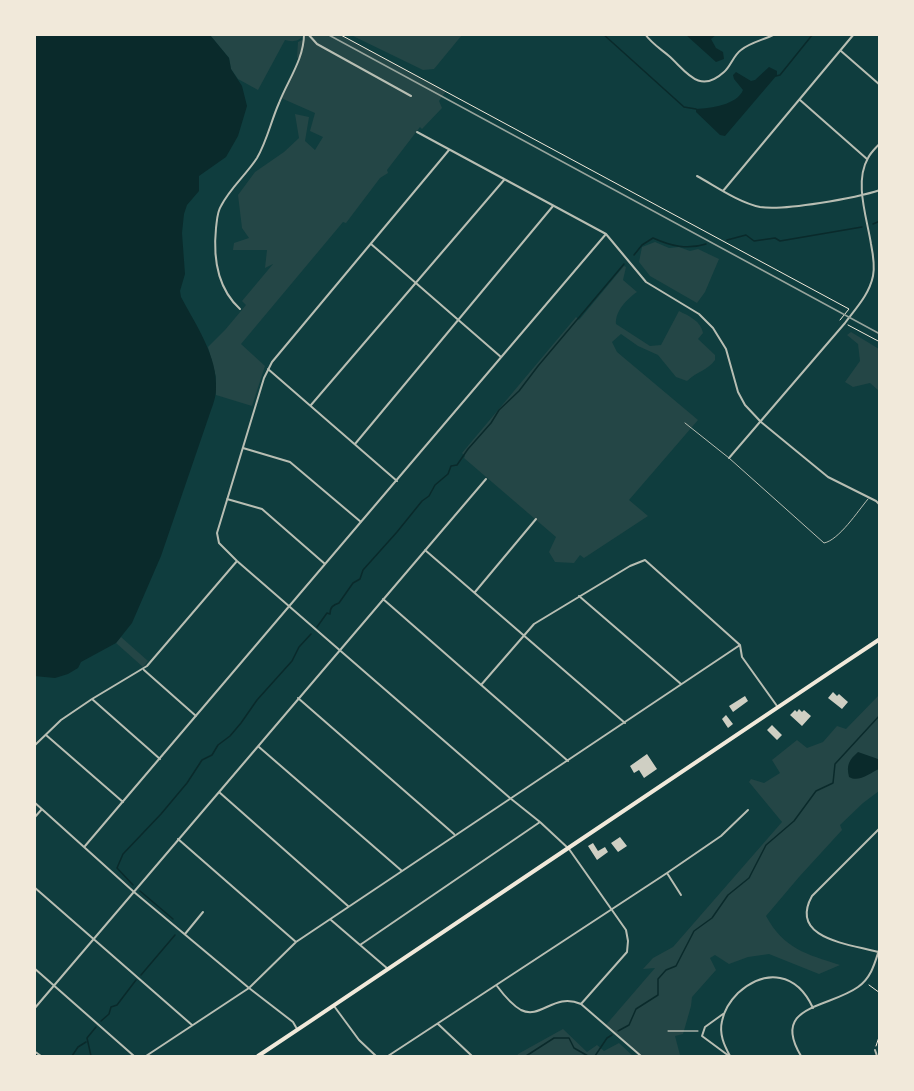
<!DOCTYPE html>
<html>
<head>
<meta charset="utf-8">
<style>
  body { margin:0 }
  #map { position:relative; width:914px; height:1091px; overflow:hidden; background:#0f3d3e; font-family:Inter,sans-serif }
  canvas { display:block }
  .frame { position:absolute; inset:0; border:36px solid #f1e9da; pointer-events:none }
</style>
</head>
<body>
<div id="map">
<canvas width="914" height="1091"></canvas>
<div class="frame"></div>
</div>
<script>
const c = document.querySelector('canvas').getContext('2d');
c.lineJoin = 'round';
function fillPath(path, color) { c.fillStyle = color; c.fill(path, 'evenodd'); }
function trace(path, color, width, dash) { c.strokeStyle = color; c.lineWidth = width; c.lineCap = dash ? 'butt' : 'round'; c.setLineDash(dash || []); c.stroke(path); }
const green = new Path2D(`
  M210 35H303C299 42 292 42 285 40L258 90 238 79 231 69 229 58Z
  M304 35H340L446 91 439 101 442 108 422 129 420 127 387 170 388 173 380 178 346 223 343 222 241 344 265 366 252 406 216 395V377L208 347 225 330 246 305 242 301 273 264 265 268 267 250H233L234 243 249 238 242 228 238 195 255 172 284 152 299 138 295 114 309 117 305 141 315 150 323 137 310 131 315 113 281 98 299 59 297 57 298 42 304 39Z
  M351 35 462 34V35L434 69 423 70Z
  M655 242 669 248 679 247 690 251 698 249 719 259 705 292 697 303 650 276 639 262 642 247Z
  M624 266 626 267 623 280 637 292C627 299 615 311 616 324L650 346 661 345 679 311C689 316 701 321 703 333L698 339 715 355V360C708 370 696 372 687 381L676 377 658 355 638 346 621 334 612 342 617 352 698 420 629 500 648 516 584 558 580 555 574 563 555 562 549 552 556 537 464 458 465 456 462 453 576 317 579 320Z
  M851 332 879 349V391L870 383 853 387 845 382 860 361 858 344 847 335Z
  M121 637 148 661 143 667 116 643Z
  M879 695V791L863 803 840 825 842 830 799 877 766 916C784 949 806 954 840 965L819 974 769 954 748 957 729 964 715 955 710 958 716 970 692 997 691 1006 683 1034 675 1036 680 1055 641 1056 605 1026 655 968 643 969 653 958 673 947 782 822 749 782 751 779 764 783 780 773 772 760 797 740 807 748 823 742 837 726 846 729Z
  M563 1029 587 1052 597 1045 604 1051 619 1043 633 1056H517L518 1054Z`);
const water = new Path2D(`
  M35 34 210 35 229 58 231 69 242 86 247 106 238 136 226 157 199 176V191L187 205 184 214 182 233 185 274 180 291 181 297C196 325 218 357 216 389 216 398 212 407 209 416L161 556 132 623 116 643 81 662 78 668 68 674 55 678 34 676Z
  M686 35H716L711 39 716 48 723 52 724 59 716 62Z
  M769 67 777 71V75L725 136 720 135 696 112V109C711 108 737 105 743 90L734 79 733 75 736 72 751 81 755 80Z
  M858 752 878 759 879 769C870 773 859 783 849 777 846 765 849 760 858 752Z`);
const stream = new Path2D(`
  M603 34 684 107 696 109
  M776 76 780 75 813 34
  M873 224 880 221
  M727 240 746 235 754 241 775 238 780 241 862 227
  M634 255 642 245 653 238C671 246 687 250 706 244
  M317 627 327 613 330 614C330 607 333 605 339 603L353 583 360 579 363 570 397 532 422 501 429 496 435 485 448 474 451 466 457 465 468 449 491 423 499 410 519 391 538 366 624 264
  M133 885 117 868 123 854 161 814 187 783 202 760 212 755 218 745 230 736 241 723 257 700 292 661 299 647 311 634
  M140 891 173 919
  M141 975 175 935
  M101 1021 109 1014 111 1007 117 1005 136 980
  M618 1031 629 1025 636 1009 658 995V979L666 970 676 966 694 931 712 918 728 895 749 878 766 845 794 821 816 791 833 783 835 764 880 715
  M72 1056 78 1047 86 1042
  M91 1056 87 1038 96 1027
  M526 1056 554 1038H569L574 1048 588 1056
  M595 1056 607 1038 612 1035`);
const building = new Path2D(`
  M833 692 837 696 839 694 848 702 842 709 828 698Z
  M745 696 748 701 733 712 729 706Z
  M799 709 802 712 804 710 811 716 802 726 790 715 795 710 797 712Z
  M726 715 733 724 728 728 722 719Z
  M772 725 782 735 777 740 767 730Z
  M647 754 657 769 644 778 639 770 634 773 630 766Z
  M620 837 627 846 618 852 611 843Z
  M593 843 598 851 605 847 608 852 597 860 588 846Z`);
const path = new Path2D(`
  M339 34 849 309 840 320
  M848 325 880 342
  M869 985 880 993
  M668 1031H698
  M876 1046 880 1034`);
const service = new Path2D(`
  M685 423 729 458 824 543C839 540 858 511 868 499`);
const minor = new Path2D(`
  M308 34 317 44 411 96
  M645 34C652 44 661 49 669 56 686 71 699 95 724 72 731 66 733 56 741 50 751 42 764 40 775 34
  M841 51 880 85
  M800 100 867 159
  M417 132 606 234 646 282 699 314 713 328 726 349 738 392 745 405 761 422 828 477 876 501 880 505
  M449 150 272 362 264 378 217 533 219 543 237 561 510 798 540 822 569 849 626 930 628 941 627 952 581 1004
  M697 176C717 187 738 202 760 207 784 211 856 198 880 190
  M723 191 854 34
  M371 244 501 357
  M240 309C217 288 213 258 216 228 217 221 217 212 221 206 230 188 246 175 257 158 267 141 271 121 279 103 288 80 304 59 304 34
  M268 369 397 481
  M311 405 504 180
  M355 444 553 206
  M243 448 290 462 361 522
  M729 458 845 323C856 308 869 295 873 276 875 266 873 254 871 244 867 218 854 182 868 158 871 152 876 148 880 143
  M227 499 262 509 325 564
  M425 550 625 723
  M475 592 536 519
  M579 596 681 684
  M383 599 568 761
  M144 670 196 716
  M481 685 534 624 630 566 645 560 740 645 742 657 777 706
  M298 698 454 834
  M92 699 160 759
  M46 735 123 802
  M34 746 61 720 92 699 147 666 237 561
  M259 747 402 871
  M219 792 348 906
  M34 802 134 892 249 988 293 1022 297 1029
  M34 818 42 809
  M178 839 296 942
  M85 846 606 234
  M667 873 681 895
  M34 887 192 1025
  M331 920 388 969
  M185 934 203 912
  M360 945 540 822
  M878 952C850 944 788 939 812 896L880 828
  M34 968 134 1056
  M497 986C503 994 512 1005 521 1010 541 1020 554 992 581 1004L641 1056
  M334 1006 359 1040 376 1056
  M34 1009 486 479
  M723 1014 705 1027 702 1036 729 1056
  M438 1024 472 1056
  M875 1050 877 1056
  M34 1051 41 1056
  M146 1056 249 988 296 942 740 645
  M388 1056 667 873 721 836 748 810
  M730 1056C724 1045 719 1034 722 1021 724 1011 731 1000 738 993 766 968 797 973 813 1008
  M801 1056C770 1005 829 1008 858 987 872 977 875 962 880 947`);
const primary = new Path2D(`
  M258 1056C466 918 672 777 880 639`);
const rail = new Path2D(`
  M327 34 880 334`);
fillPath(green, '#244646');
fillPath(water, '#0a2a2b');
trace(stream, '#0a2a2b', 1.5);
fillPath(building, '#cfcfc3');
trace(path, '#f1e9da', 1);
trace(service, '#b8beb3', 1);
trace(minor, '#b8beb3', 2);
trace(primary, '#f1e9da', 4);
trace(rail, '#97a49c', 1.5);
</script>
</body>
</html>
